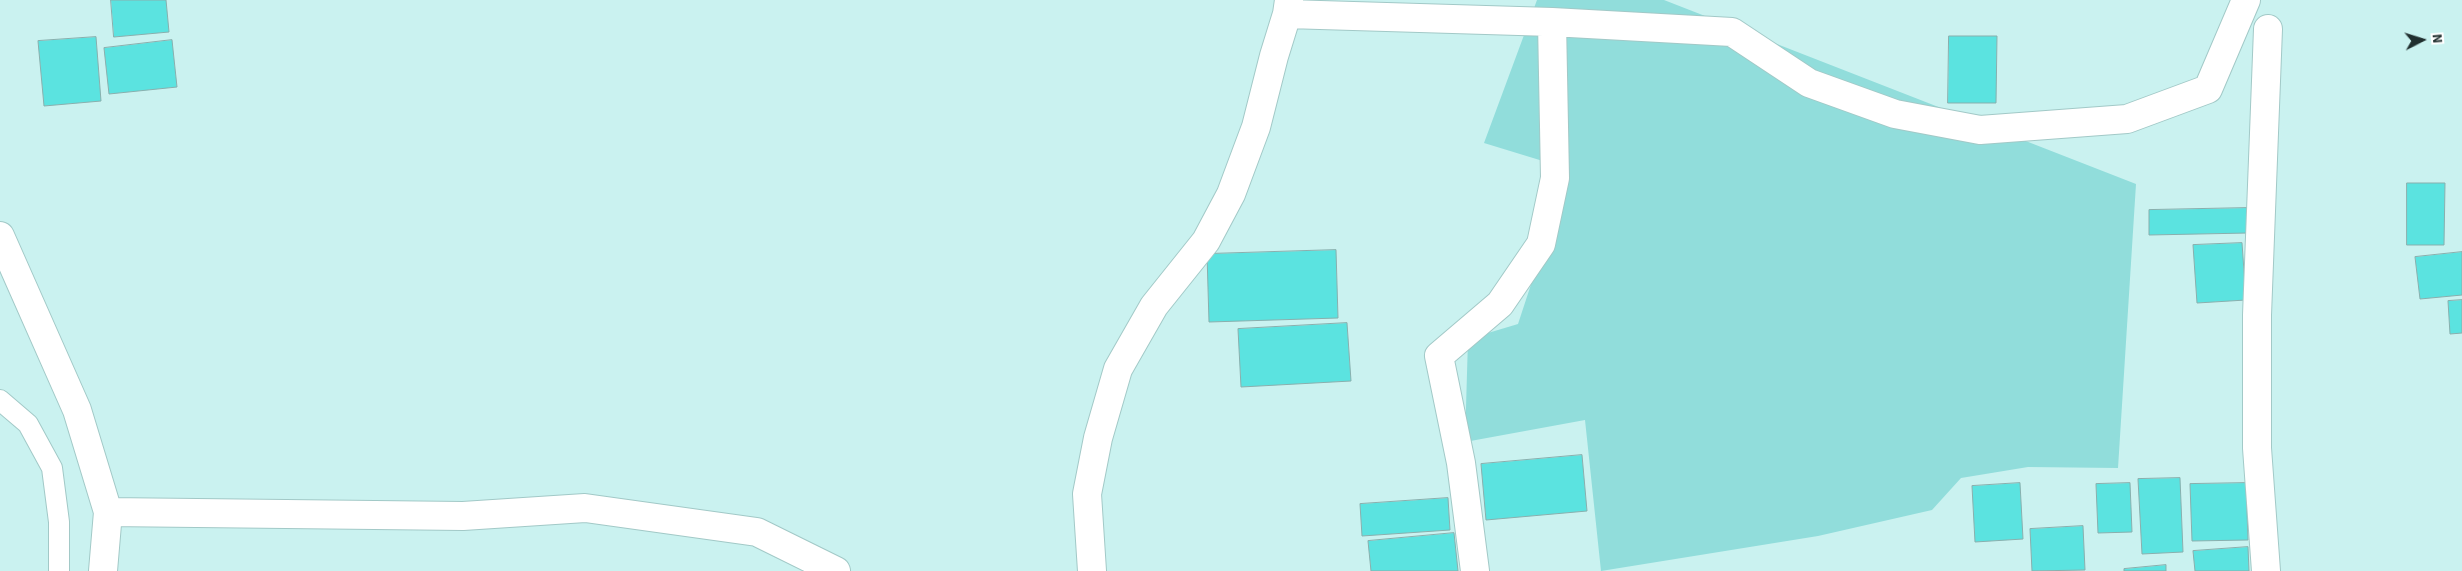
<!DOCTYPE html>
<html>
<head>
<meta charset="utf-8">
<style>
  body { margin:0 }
  #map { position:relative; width:2462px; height:571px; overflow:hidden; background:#caf2f0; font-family:"Source Sans 3",sans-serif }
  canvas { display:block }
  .north { position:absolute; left:2397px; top:15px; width:50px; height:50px; -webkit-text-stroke:4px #fff; paint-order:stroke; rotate:85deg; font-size:14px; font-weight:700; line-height:20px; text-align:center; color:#202f2f }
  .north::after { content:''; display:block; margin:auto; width:18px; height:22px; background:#202f2f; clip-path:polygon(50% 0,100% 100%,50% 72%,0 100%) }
</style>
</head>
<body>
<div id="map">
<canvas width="2462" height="571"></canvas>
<div class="north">N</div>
</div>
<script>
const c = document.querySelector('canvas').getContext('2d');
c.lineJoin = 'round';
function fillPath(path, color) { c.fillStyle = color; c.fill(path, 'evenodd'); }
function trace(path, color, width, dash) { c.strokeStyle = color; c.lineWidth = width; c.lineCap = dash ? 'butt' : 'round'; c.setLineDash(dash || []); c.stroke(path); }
const green = new Path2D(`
  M1537 0H1664L2136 184 2118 468 2028 467 1961 478 1932 510 1818 536 1601 571 1585 420 1465 442 1468 339 1518 324 1569 169 1484 143Z`);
const building = new Path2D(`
  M111 0H166L169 32 114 37Z
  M1949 36H1997L1996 103H1948Z
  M96 37 101 101 44 106 38 41Z
  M172 40 177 87 109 94 104 48Z
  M2407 183H2445L2444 245H2407Z
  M2247 208 2248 233 2149 235V210Z
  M2242 243 2246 300 2197 303 2193 245Z
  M1336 250 1338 318 1209 322 1207 254Z
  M2462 252V295L2420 299 2415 257Z
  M2462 300V333L2450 334 2448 301Z
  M1347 323 1351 381 1241 387 1238 329Z
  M1582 455 1587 511 1486 520 1481 464Z
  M2180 478 2183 552 2142 554 2138 479Z
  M2020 483 2023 539 1975 542 1972 486Z
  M2130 483 2132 532 2098 533 2096 484Z
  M2246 483 2248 540 2192 541 2190 484Z
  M1448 498 1450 530 1362 536 1360 504Z
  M2083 526 2085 570 2032 571 2030 529Z
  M1454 533 1458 571H1371L1368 541Z
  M2248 547 2249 571H2195L2193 551Z
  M2166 565V571H2124V569Z`);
const lane = new Path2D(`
  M0 400 28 424 52 468 59 522V571`);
const street = new Path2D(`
  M1287 14 1552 22 1732 32 1809 83 1895 114 1980 130 2127 119 2208 89 2246 0
  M0 236 77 410 108 512 103 571
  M108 512 463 516 585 508 757 532 836 571
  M1092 571 1087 494 1098 438 1118 369 1154 306 1206 241 1231 194 1256 127 1274 56 1287 14 1289 0
  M1475 571 1461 463 1439 356 1500 304 1541 244 1555 178 1552 22
  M2266 571 2257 448V315L2268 29`);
fillPath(green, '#91dddb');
fillPath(building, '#5be3e0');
trace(building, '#89afad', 1);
trace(lane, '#a2c9c7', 22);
trace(street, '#a2c9c7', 30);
trace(lane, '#fff', 20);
trace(street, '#fff', 28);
</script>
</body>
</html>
